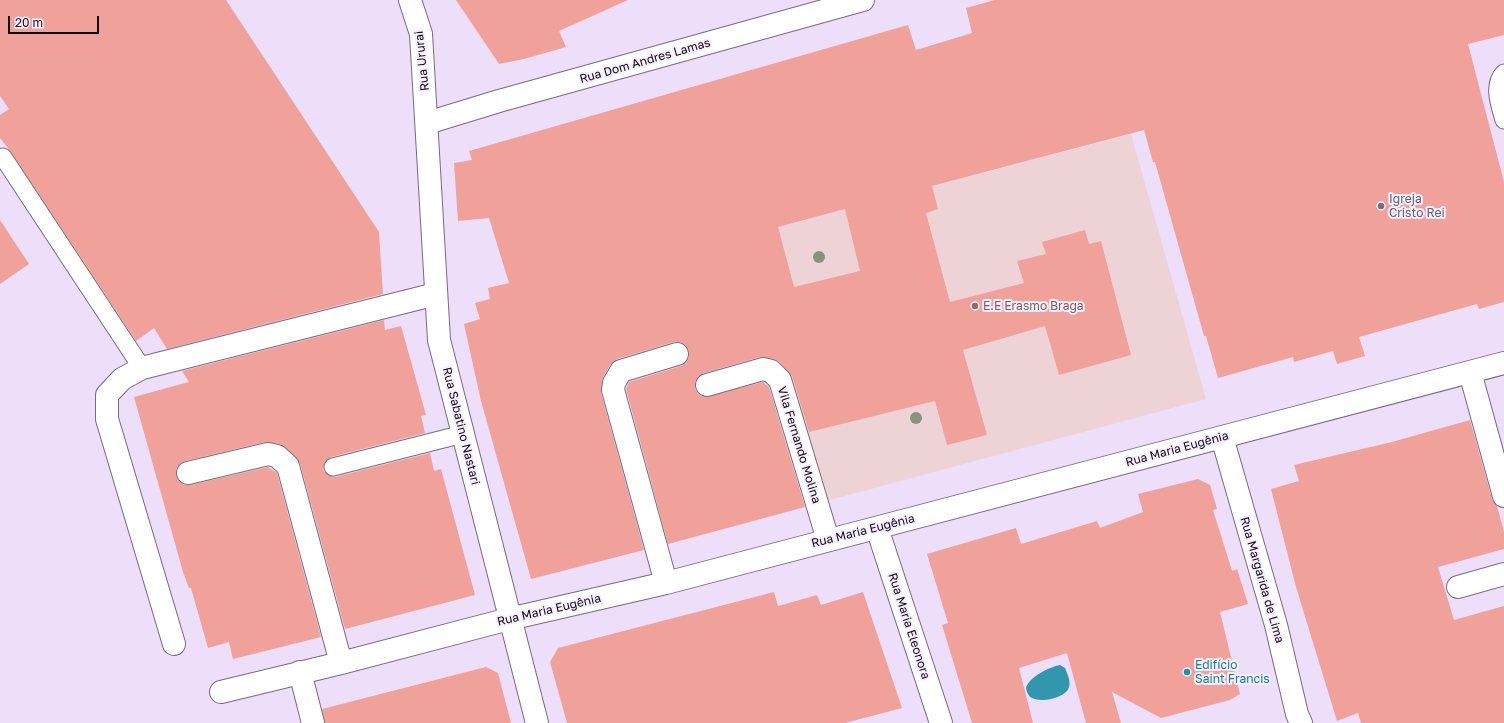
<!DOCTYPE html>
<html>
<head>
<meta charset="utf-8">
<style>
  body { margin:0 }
  #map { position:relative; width:1504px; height:723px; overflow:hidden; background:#eddefa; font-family:"Golos Text",sans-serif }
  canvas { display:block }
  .scale { position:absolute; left:8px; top:16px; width:91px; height:18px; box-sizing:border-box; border:2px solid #0e0912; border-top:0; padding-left:5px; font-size:12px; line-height:14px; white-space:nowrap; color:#0e0912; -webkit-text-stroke:3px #f7eeff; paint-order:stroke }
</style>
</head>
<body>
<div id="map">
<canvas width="1504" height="723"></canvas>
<div class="scale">20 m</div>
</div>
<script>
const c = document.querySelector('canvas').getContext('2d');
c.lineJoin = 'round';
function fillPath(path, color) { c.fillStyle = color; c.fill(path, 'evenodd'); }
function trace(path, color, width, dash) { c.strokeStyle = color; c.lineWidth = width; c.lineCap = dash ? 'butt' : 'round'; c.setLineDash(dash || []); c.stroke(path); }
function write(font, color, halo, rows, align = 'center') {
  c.font = font + ' "Golos Text",sans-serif'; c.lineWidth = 4; c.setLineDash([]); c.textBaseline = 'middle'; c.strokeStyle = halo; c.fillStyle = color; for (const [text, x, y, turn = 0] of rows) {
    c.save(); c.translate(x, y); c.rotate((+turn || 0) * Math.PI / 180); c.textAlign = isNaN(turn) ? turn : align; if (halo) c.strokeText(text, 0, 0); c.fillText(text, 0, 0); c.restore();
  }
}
const education = new Path2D(`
  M1131 134 1206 399 826 501 781 349 751 234Z`);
const water = new Path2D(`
  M1060 665 1065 668C1067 673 1071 681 1069 687 1066 698 1042 703 1032 698 1028 696 1027 692 1026 688 1029 677 1049 667 1060 665Z`);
const building = new Path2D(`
  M0 0H226L379 232 383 294 167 349 154 328 136 341 11 152 0 138V115L9 109 0 96Z
  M456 0H628L559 31 566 47 524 59 499 64Z
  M995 0H1504V35L1468 44 1504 182V302L1479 309 1477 304 1359 337 1365 356 1337 364 1333 351 1294 362 1293 357 1218 378 1206 336H1204L1155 162H1153L1144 130 932 186 938 209 926 213 950 302 1024 283 1017 261 1046 254 1042 242 1085 230 1089 244 1101 241 1131 355 1059 375 1045 326 963 350 987 435 947 445 935 401 809 432 792 376 780 362 774 359 760 357 704 373 698 377 695 382V388L698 394 704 397 763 382 769 387 805 507 668 544 626 389 629 382 681 366 686 363 689 357V351L685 345 680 342H674L617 359 610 365 603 377 601 393 644 550 531 579 481 401 464 324 480 319 475 303 490 299 488 288 509 283 489 218 458 221 454 163 472 160 469 151 908 25 916 50 972 33 966 8ZM845 209 860 271 794 287 778 227Z
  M0 220 29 264 0 284Z
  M384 320 385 330 401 326 426 415 421 416 425 433 331 457 324 464 323 470 330 476 335 477 430 453 434 471 441 469 475 595 345 629 300 463 285 447 280 444 265 442 185 461 180 464 176 469V476L179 481 184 485H190L268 467 277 473 321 637 233 659 229 642 208 648 191 588H189L183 572 134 397 189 382 182 371Z
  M1470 420 1492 499 1497 506 1504 532V549L1438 567 1454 620 1504 606V723H1361L1358 713 1337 721 1296 587 1271 489 1299 481 1294 465 1392 442Z
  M1198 479 1210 485 1217 509 1213 510 1232 571 1237 569 1248 604 1220 612 1240 694 1230 700 1161 718 1112 692 1121 723H1086L1067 653 1019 668 1033 723H972L942 625 948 623 927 554 1016 528 1021 544 1097 521 1100 528 1143 512 1138 494Z
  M774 592 778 606 817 595 821 605 863 592 902 708 845 723H567L550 662 558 648Z
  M486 667 498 673 511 723H325L322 709Z`);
const service = new Path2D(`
  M1504 73C1492 85 1500 106 1504 120
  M3 157 142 368
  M333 467 463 434`);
const minor = new Path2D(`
  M427 123 499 101 863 0
  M1470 372 1504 496
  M707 385 763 369 771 371 780 380 828 540
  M1222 437 1276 625 1297 714 1301 723
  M188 473 268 454 277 456 288 466 341 663
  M877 528 941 723
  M666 583 613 390 614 383 621 371 677 354
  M1458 587 1504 574
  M174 644 107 419V395L122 379 142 368 436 294
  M300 672 313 723
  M221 692 341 663 509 619 666 583 1504 363`);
const tertiary = new Path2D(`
  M410 0 421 34 439 340 537 723`);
const trees = [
  [819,257],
  [916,418]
];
const markers = [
  [1381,206,4,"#6b7280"],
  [975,306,4,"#8d6e63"],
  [1187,672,4,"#0f9aa8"]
];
const streetNames = [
  ["Rua Ururai",422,61,-96],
  ["Rua Dom Andres Lamas",645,61,-16],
  ["Rua Sabatino Nastari",461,426,76],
  ["Vila Fernando Molina",799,445,73],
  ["Rua Maria Eugênia",1177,449,-15],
  ["Rua Maria Eugênia",863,531,-14],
  ["Rua Margarida de Lima",1262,580,74],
  ["Rua Maria Eugênia",549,610,-13],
  ["Rua Maria Eleonora",909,626,72]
];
const worshipNames = [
  ["Igreja",1389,199],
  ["Cristo Rei",1389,213]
];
const educationNames = [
  ["E.E Erasmo Braga",983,306]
];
const cultureNames = [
  ["Edifício",1195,665],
  ["Saint Francis",1195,679]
];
fillPath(education, '#eed3d6');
fillPath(water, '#3197ad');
fillPath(building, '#f0a19a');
trace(service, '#776a82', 19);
trace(minor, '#776a82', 24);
trace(tertiary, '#776a82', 24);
trace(service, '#fff', 17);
trace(minor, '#fff', 22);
trace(tertiary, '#fff', 22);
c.fillStyle = '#899379';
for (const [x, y] of trees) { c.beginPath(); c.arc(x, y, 6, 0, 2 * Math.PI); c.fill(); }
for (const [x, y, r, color] of markers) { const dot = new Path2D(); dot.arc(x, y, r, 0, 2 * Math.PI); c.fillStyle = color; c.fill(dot); trace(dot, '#f7eeff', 1.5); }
write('12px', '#0e0912', '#f7eeff', streetNames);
write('12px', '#5b616d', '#f7eeff', worshipNames, 'left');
write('12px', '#785e54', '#f7eeff', educationNames, 'left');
write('12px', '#0d838f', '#f7eeff', cultureNames, 'left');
</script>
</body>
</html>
